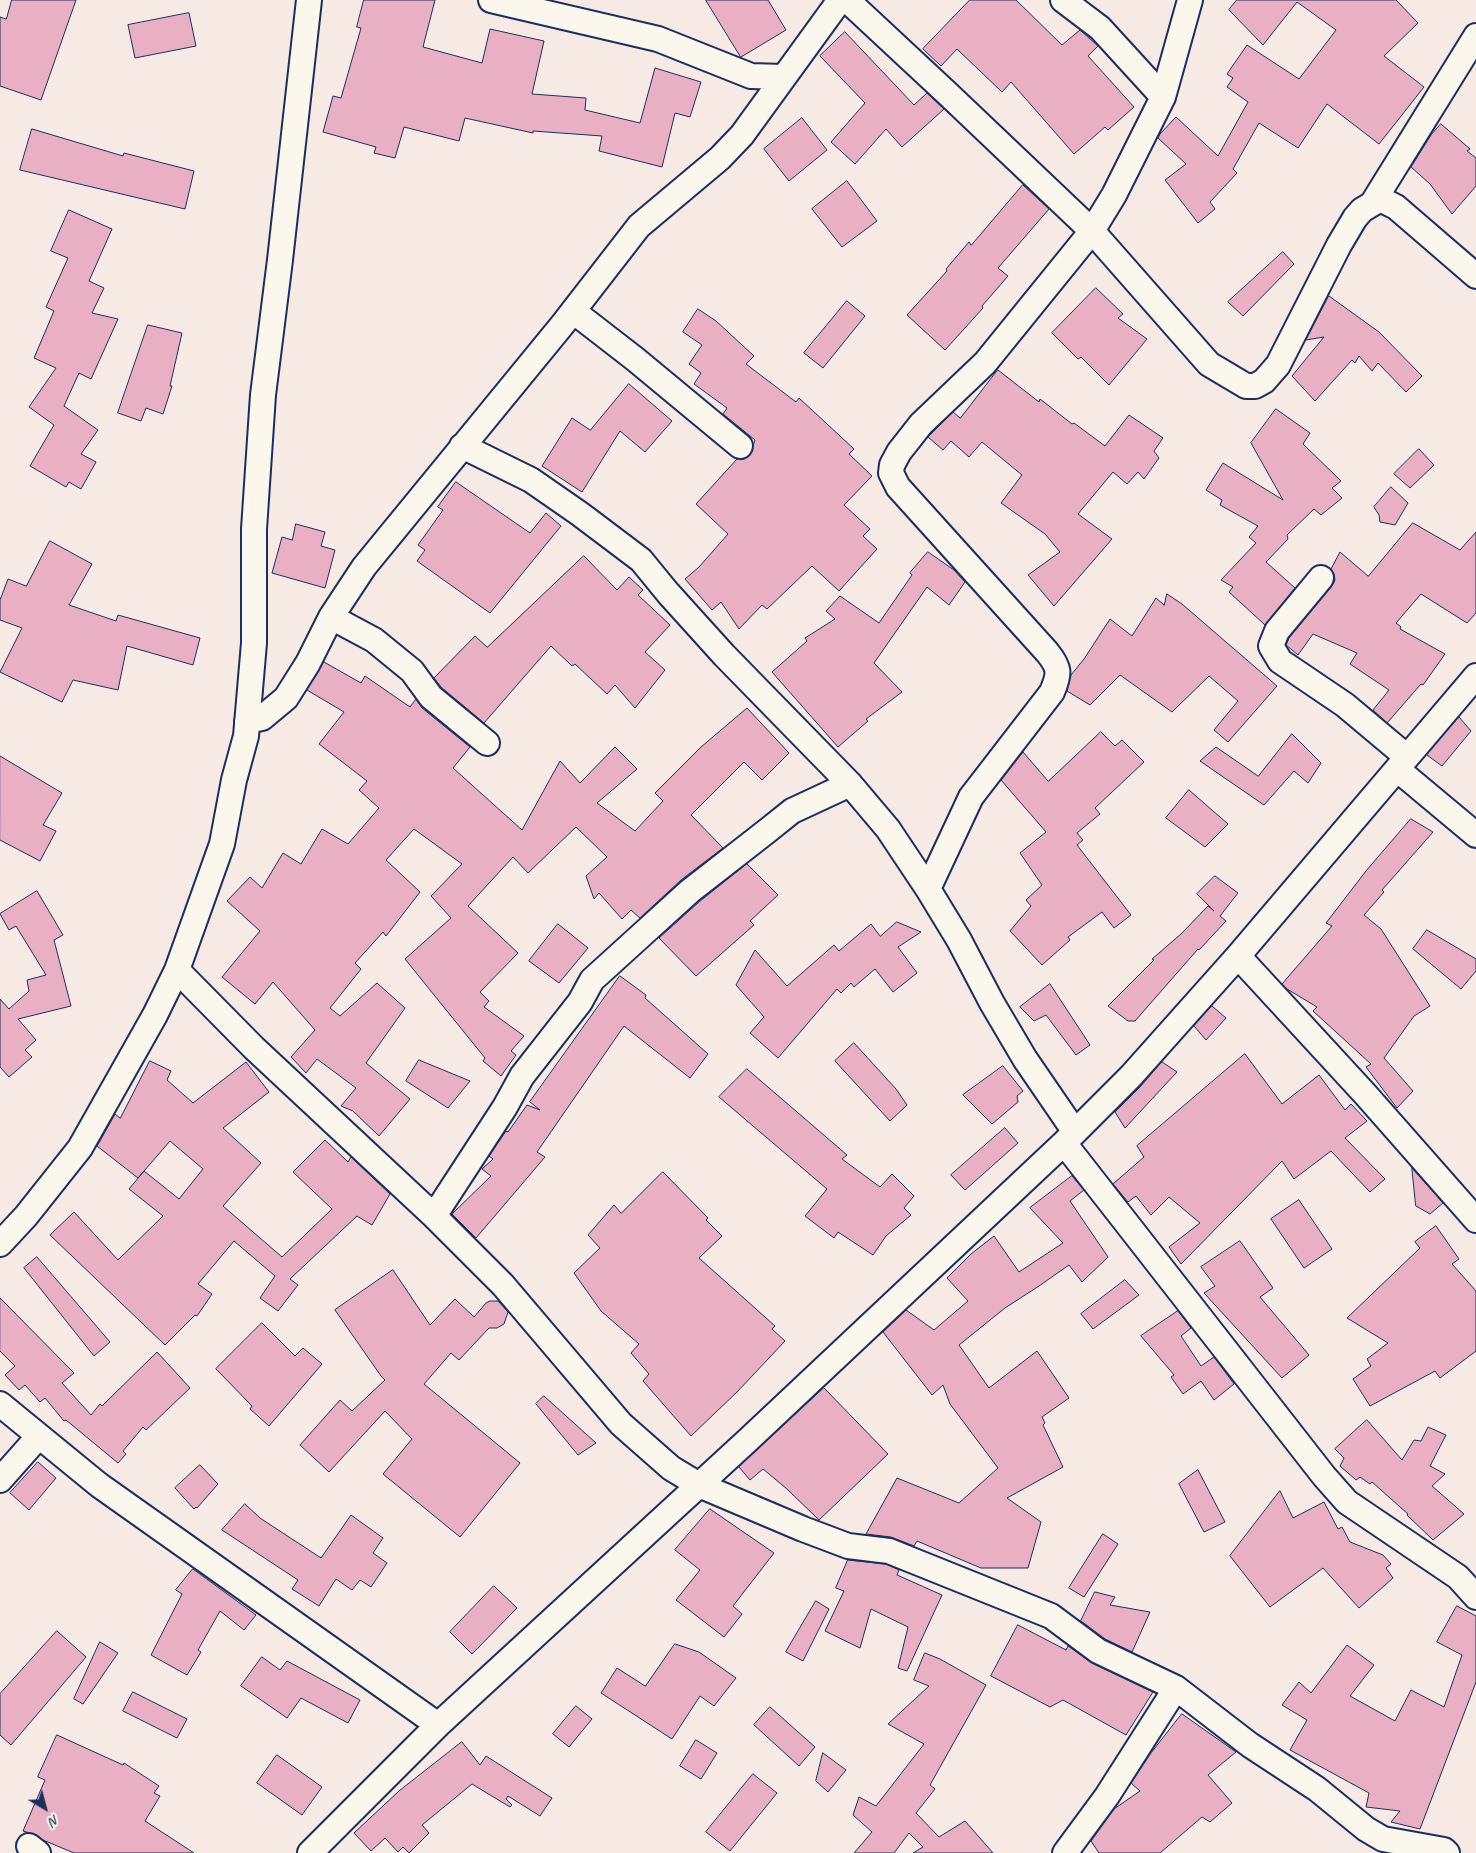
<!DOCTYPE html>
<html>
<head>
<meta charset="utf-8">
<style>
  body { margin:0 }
  #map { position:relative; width:1476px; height:1853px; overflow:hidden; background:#f7e9e4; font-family:Caveat,sans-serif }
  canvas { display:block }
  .north { position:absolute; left:20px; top:1783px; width:50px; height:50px; -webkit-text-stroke:4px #fbf7ec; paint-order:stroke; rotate:143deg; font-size:14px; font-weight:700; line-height:20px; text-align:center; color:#1b2f5e }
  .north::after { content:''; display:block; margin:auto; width:18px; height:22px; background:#1b2f5e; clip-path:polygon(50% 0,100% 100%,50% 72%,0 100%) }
</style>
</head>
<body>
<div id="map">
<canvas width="1476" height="1853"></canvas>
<div class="north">N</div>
</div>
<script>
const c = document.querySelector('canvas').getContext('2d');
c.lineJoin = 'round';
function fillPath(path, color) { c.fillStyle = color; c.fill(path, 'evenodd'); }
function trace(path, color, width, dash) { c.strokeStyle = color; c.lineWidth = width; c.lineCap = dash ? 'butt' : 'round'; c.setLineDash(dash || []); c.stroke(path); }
const building = new Path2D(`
  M12 0H76L41 100 0 86V17L6 19Z
  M364 0H435L423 47 482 63 490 29 544 41 532 94 586 98 585 110 640 123 655 68 701 82 690 117 675 113 662 167 599 151 602 136 533 131V133L465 118 459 141 404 127 395 158 374 153 376 147 323 132 333 96 341 98 361 28 357 27Z
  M706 0H768L786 30 741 57Z
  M970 0H1016L1062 45 1080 30 1098 46 1088 56 1134 107 1108 130 1105 127 1074 154 1011 82 1002 92 957 49 941 66 923 49Z
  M1237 0H1396L1418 23 1384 56 1424 87 1379 144 1327 104 1298 148 1259 123 1233 169 1237 173 1210 202 1215 209 1198 223 1165 180 1186 164 1158 138 1160 134 1176 117 1218 156 1248 102 1227 87 1233 78 1227 74 1247 45 1299 79 1336 30 1297 2 1263 45 1229 10Z
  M189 13 196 46 135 58 128 25Z
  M845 32 914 105 927 93 944 109 902 147 886 129 855 164 831 142 865 103 820 56Z
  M802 118 827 150 789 181 764 149Z
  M1441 124 1470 149 1467 151 1476 158V186L1452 214 1430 184 1411 167 1431 135Z
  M32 129 123 156 124 153 194 171 185 209 20 170Z
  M847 181 877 221 842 247 812 209Z
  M1023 185 1049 209 998 268 1008 276 982 306 983 308 945 350 907 315 947 271 946 269 969 242 971 245Z
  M69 210 112 229 89 281 104 288 92 313 118 319 91 379 79 373 64 406 98 430 81 454 96 462 81 489 69 482 66 487 30 466 54 425 29 407 56 368 34 358 54 311 46 307 68 258 51 251Z
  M1283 252 1294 264 1243 316 1228 302Z
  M1096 288 1123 314 1118 318 1147 339 1109 385 1081 357 1078 359 1052 333Z
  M1329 296 1379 332 1422 376 1406 392 1378 363 1372 371 1359 356 1355 363 1352 360 1315 401 1292 376 1324 337 1306 340Z
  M847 301 865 316 823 368 804 353Z
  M698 309 716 321 754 356 746 364 796 402 799 398 854 449 849 454 872 476 844 505 870 529 863 536 877 549 839 591 812 566 767 609 762 605 739 629 721 602 712 610 685 579 699 567 728 534 696 504 737 459H744L750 455 755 440 723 414 727 408 694 384 701 373 689 364 702 345 683 332Z
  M148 325 182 333 170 386H172L163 414 146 408 141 421 118 413Z
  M998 370 1039 402 1040 399 1072 424 1074 423 1105 446 1129 415 1163 438 1154 451 1159 458 1144 479 1138 472 1127 484 1113 472 1078 514 1112 539 1054 606 1028 575 1060 552 1045 534 1001 503 1022 475 982 442 969 457 951 441 943 450 928 437 953 412 960 418Z
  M629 384 672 421 645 452 620 431 582 492 542 466 572 418 590 430Z
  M1276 409 1310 433 1303 444 1341 481 1332 488 1342 498 1321 515 1314 509 1287 535 1288 539 1266 562 1295 588 1265 625 1229 592 1233 587 1221 580 1256 543 1249 537 1258 526 1220 505 1222 500 1206 490 1223 463 1283 500 1251 443Z
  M1419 449 1434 465 1410 488 1394 474Z
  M456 482 530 533 546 513 561 526 490 613 417 561 425 550 418 545 443 510 438 507Z
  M1391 487 1408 503 1395 525 1380 522 1379 515 1374 507Z
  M1413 523 1460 550 1476 532V613L1467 623 1421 594 1396 623 1401 627 1400 629 1445 654 1423 685 1421 684 1387 723 1373 710 1389 690 1350 664 1357 653 1313 634 1298 655 1286 645 1289 638 1332 586 1335 580 1334 574 1331 569 1340 552 1368 576Z
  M296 524 325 532 321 546 335 550 325 588 272 573 282 537 292 540Z
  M50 541 92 564 69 605 116 621 118 615 200 638 193 665 127 646 118 690 73 680 62 702 0 672 22 628 0 620V600L8 579 26 586Z
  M928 552 954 570 965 582 949 605 927 587 874 663 902 692 866 719 868 721 838 747 772 672 807 641 805 638 835 619 826 611 840 596 879 623 912 575 910 573Z
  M584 556 617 590 629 577 643 590 638 595 670 625 645 652 665 670 635 708 615 685 607 694 575 664 572 666 551 646 484 723 441 687 434 678 475 636 487 647Z
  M1167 594 1182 604 1277 686 1228 742 1214 730 1238 701 1209 676 1172 712 1120 675 1090 705 1067 691 1071 675 1084 659 1110 619 1132 636 1156 598 1164 605Z
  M324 662 361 683 365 676 410 707 416 699 422 708 470 747 453 768 522 830 560 761 580 783 615 747 637 769 597 803 635 831 663 801 655 793 701 747 747 708 789 753 762 780 744 762 691 815 723 848 681 880 640 918 631 910 622 919 599 893 594 899 586 876 607 857 576 827 528 873 513 857 468 906 518 953 480 992 489 1001 484 1007 524 1036 511 1051 516 1055 501 1076 483 1061 485 1058 405 959 451 918 431 896 462 864 414 829 386 860 420 892 386 936 383 932 355 963 361 969 330 1008 340 1016 377 983 405 1008 366 1063 410 1099 379 1136 353 1111 341 1106 356 1088 317 1059 306 1073 291 1057 315 1030 273 982 255 1004 222 977 260 931 227 901 250 877 262 888 283 853 301 864 322 829 348 844 379 808 359 790 367 781 319 744 344 712 307 690Z
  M1459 717 1471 731 1442 766 1427 755Z
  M1101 732 1115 746 1122 740 1144 762 1095 808 1100 814 1077 833 1083 840 1077 845 1131 915 1114 928 1102 912 1068 937 1070 940 1042 965 1010 931 1031 906 1026 900 1042 885 1020 853 1046 832 1001 780 1023 752 1048 781Z
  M1292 734 1321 763 1308 783 1294 771 1264 805 1200 761 1216 747 1258 776Z
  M0 756 62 793 43 825 56 831 40 861 0 840Z
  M1189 790 1228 824 1205 847 1166 818Z
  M1411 819 1433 832 1382 890 1384 892 1364 915 1381 929 1430 1006 1414 1016 1384 1058 1413 1091 1397 1108 1366 1067 1371 1064 1313 1011 1317 1007 1287 989 1282 984 1332 926 1326 923 1366 871Z
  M747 864 778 895 750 921 754 925 696 976 659 938 699 902Z
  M1215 876 1238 893 1220 916 1226 921 1199 950 1198 949 1135 1021H1128L1108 1006 1154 960 1152 959 1181 934 1208 906 1214 911 1197 894Z
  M37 891 63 935 54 940 71 1006 18 1019 36 1040 25 1050 32 1057 9 1077 0 1067V999L9 1009 29 991 27 980 46 975 16 926 9 930 0 914Z
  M897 922 921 932 898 947 917 973 893 992 875 969 854 987 851 983 841 993 837 989 778 1058 750 1033 764 1017 736 985 755 950 787 986 834 945 839 951 871 924 880 936Z
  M558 924 588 948 559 983 529 961Z
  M1427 930 1476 959V971L1461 989 1413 949Z
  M620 976 646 995 645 998 708 1054 690 1078 624 1026 537 1152 545 1157 476 1238 452 1214 491 1176 482 1169 493 1159 489 1156 506 1131 508 1132 527 1105 540 1110 530 1102Z
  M1050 984 1090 1045 1076 1055 1046 1015 1034 1021 1020 1007Z
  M1212 1006 1226 1018 1206 1040 1194 1026Z
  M854 1043 896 1089 907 1105 890 1121 835 1061Z
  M1245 1054 1282 1104 1319 1075 1345 1110 1351 1104 1367 1121 1345 1138 1385 1179 1370 1192 1331 1151 1294 1179 1282 1161 1181 1264 1169 1247 1200 1223 1169 1197 1151 1215 1136 1196 1128 1202 1113 1184 1144 1157 1137 1146Z
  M419 1060 470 1081 448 1108 406 1081Z
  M150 1061 171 1071 167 1080 193 1103 246 1062 269 1092 223 1128 261 1163 223 1206 282 1257 332 1209 293 1172 325 1140 348 1162 351 1157 390 1194 372 1225 357 1216 290 1279 298 1285 278 1311 260 1298 275 1276 234 1241 198 1284 212 1294 197 1316 195 1315 165 1345 50 1235 74 1212 118 1260 163 1216 129 1189 144 1171 179 1199 203 1169 170 1141 138 1178 97 1146 115 1114 120 1118Z
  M1162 1062 1177 1072 1125 1128 1115 1112 1140 1087Z
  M1003 1066 1023 1091 1017 1096 1018 1102 992 1124 963 1095Z
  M747 1069 847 1155 842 1159 880 1187 892 1174 914 1196 904 1208 911 1215 886 1236 873 1255 838 1232 834 1238 805 1216 827 1189 719 1097Z
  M1005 1128 1018 1143 965 1190 951 1175Z
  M1412 1168 1443 1203 1430 1214 1416 1206Z
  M663 1172 708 1218 706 1220 722 1236 699 1258 775 1326 772 1329 785 1341 737 1392 691 1436 643 1381 649 1374 631 1353 639 1344 601 1311 574 1273 600 1248 588 1235 614 1205 621 1213Z
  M1072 1176 1084 1190 1070 1201 1108 1257 1082 1282 1069 1265 1039 1286 1005 1308 959 1345 989 1388 1037 1351 1069 1398 1042 1417 1045 1423 1043 1425 1063 1467 1007 1498 1041 1522 1028 1568H981L917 1541 914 1546 891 1537 866 1534 897 1478 959 1503 998 1468 950 1404 943 1385 932 1395 883 1332 906 1310 934 1330 968 1301 947 1278 971 1254 994 1236 1019 1272 1063 1243 1030 1208Z
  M1299 1200 1332 1249 1304 1268 1271 1219Z
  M1436 1226 1459 1259 1452 1264 1476 1291V1351L1440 1378 1435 1371 1370 1406 1353 1379 1371 1366 1367 1359 1388 1343 1347 1318 1420 1248 1415 1242Z
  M1240 1241 1273 1288 1260 1297 1309 1355 1282 1378 1204 1293 1215 1286 1201 1267Z
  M37 1257 110 1342 94 1356 24 1268Z
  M393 1270 430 1325 455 1299 474 1317 486 1303 490 1301H498L508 1312 504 1324 497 1328H489L459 1360 451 1353 424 1384 520 1463 460 1537 383 1474 412 1439 385 1411 329 1472 300 1445 340 1400 352 1411 385 1380 381 1376 335 1310Z
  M1125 1280 1139 1295 1093 1329 1081 1314Z
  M0 1298 74 1373 62 1383 91 1415 100 1404 102 1406 157 1352 190 1388 146 1430 143 1427 123 1451 126 1454 118 1463 66 1420 64 1421 45 1398 40 1402 25 1385 19 1390 5 1375 15 1366 0 1351Z
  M1178 1311 1191 1328 1181 1336 1201 1366 1214 1357 1234 1384 1214 1400 1201 1381 1183 1394 1171 1377 1174 1375 1141 1336Z
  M262 1323 295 1356 303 1348 322 1364 269 1426 250 1409 252 1406 216 1369Z
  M824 1388 888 1454 819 1520 787 1489 763 1469 750 1480 739 1467Z
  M544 1396 596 1443 578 1455 536 1404Z
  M1367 1420 1402 1460 1414 1440 1421 1441 1428 1427 1446 1435 1430 1466 1445 1474 1432 1486 1464 1514 1433 1540 1407 1515 1408 1514 1372 1482 1370 1484 1360 1477 1356 1480 1340 1466 1344 1458 1335 1449Z
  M38 1462 56 1478 29 1510 10 1493Z
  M200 1465 218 1484 197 1508 196 1507 194 1509 175 1488Z
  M1198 1470 1225 1522 1204 1532 1179 1484Z
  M1280 1491 1293 1518 1324 1502 1338 1529 1342 1527 1350 1542 1383 1555 1391 1564 1386 1568 1393 1578 1359 1608 1323 1568 1270 1607 1230 1556Z
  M245 1504 260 1518 321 1558 351 1515 383 1538 373 1553 387 1563 371 1587 360 1580 352 1590 336 1579 319 1606 292 1589 298 1580 222 1530Z
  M710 1509 774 1553 733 1606 742 1614 724 1637 676 1600 700 1570 675 1550Z
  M1103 1534 1118 1544 1084 1597 1069 1588Z
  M848 1560 886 1564 899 1570 897 1575 942 1595 907 1671 898 1668 908 1627 871 1609 860 1648 825 1631 844 1591 836 1588Z
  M193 1569 256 1615 244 1630 220 1611 198 1650 201 1652 187 1675 151 1655 182 1594 176 1590Z
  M494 1586 517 1608 472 1654 450 1632Z
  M1095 1592 1115 1597 1110 1605 1150 1612 1132 1652 1105 1639 1081 1621Z
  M816 1601 829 1609 803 1661 786 1652Z
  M1457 1606 1476 1616V1682L1420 1829 1391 1822 1400 1811 1366 1807 1369 1793 1290 1750 1307 1720 1282 1705 1299 1682 1311 1693 1347 1645 1374 1665 1350 1696 1395 1721 1411 1690 1444 1707 1462 1655 1437 1642Z
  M1018 1625 1066 1650 1068 1646 1092 1663 1153 1692 1126 1735 1063 1700 1050 1707 991 1676Z
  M57 1631 86 1657 11 1745 0 1735V1694Z
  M100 1642 118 1653 83 1704 74 1699Z
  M675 1644 699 1652 736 1678 714 1706 700 1696 672 1739 601 1693 617 1668 645 1686Z
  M925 1653 940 1659 986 1685 930 1785 935 1789 916 1813 939 1837 965 1821 993 1853H913L923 1847 909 1833 894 1853H854L872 1832 853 1815 859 1797 876 1806 924 1744 888 1724 929 1686 914 1680Z
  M262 1657 280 1670 287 1661 360 1700 348 1723 301 1698 287 1718 241 1686Z
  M133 1692 187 1719 177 1738 123 1711Z
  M576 1706 592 1719 569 1747 553 1734Z
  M770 1707 815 1747 799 1766 754 1725Z
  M1182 1714 1236 1752 1208 1775 1232 1803 1210 1822 1202 1817 1160 1853H1099L1091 1841 1114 1809 1140 1791 1131 1783 1151 1753Z
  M57 1735 123 1765 124 1763 159 1786 154 1793 160 1796 145 1821 194 1853H74L43 1840 37 1835 23 1831 45 1780 38 1777Z
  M696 1740 717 1753 701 1779 680 1766Z
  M462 1742 480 1765 486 1756 552 1798 540 1816 508 1796 506 1799 512 1805 510 1807 472 1784 422 1825 429 1833 409 1853 403 1847 398 1852 385 1838 371 1851 354 1833 399 1791Z
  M823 1753 846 1770 828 1792 816 1781Z
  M277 1755 322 1787 302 1815 257 1783Z
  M753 1774 777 1793 730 1851 706 1832Z`);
const street = new Path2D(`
  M491 0 658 39 751 76 783 77
  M847 0 949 95 1092 231 1209 364 1246 386H1255L1264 381 1278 365 1339 245 1355 218 1362 210 1377 201H1384L1396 207 1476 276
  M1063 0 1100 28 1163 97
  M1372 204 1476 36
  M573 311 635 359 740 446
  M462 446 531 480 580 514 641 560 668 593 724 655 850 784 888 829 928 889 959 940 992 1003 1025 1059 1075 1132
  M1321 578 1277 631 1271 646 1280 661 1345 705 1407 757
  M331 617 374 640 412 671 431 697 487 743
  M247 721 262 718 286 698 308 663 331 617 364 567 563 324 639 226 720 158 742 135 840 0
  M1397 769 1476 835
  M928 889 971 797 1052 692C1060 673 1060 668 1047 652L898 487 891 473 892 465 899 452 921 424 985 363 1092 231 1114 195 1163 97 1190 0
  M1238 956 1366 1095 1476 1220
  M177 970 254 1048 434 1216 503 1285 621 1424 671 1468 699 1485 803 1529 848 1546 889 1551 1051 1616 1098 1651 1176 1688 1250 1745 1317 1789 1366 1829 1383 1839 1444 1850 1447 1853
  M1064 1143 1324 1476 1347 1502 1458 1577 1476 1597
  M434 1216 505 1107 522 1076 580 1002 592 980 690 891 767 831 792 811 850 784
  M0 1244 26 1216 80 1148 155 1015 177 970 222 844 234 780 246 736 254 643V529L263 395 280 260 309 0
  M0 1404 99 1485 438 1725 748 1440 1064 1143 1131 1076 1238 956 1476 676
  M0 1480 39 1436
  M29 1846 38 1853
  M310 1853 438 1725
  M1065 1853 1107 1796 1176 1688`);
fillPath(building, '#e8b0c2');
trace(building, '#1b2f5e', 1);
trace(street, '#1b2f5e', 28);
trace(street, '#fbf7ec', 24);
</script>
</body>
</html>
